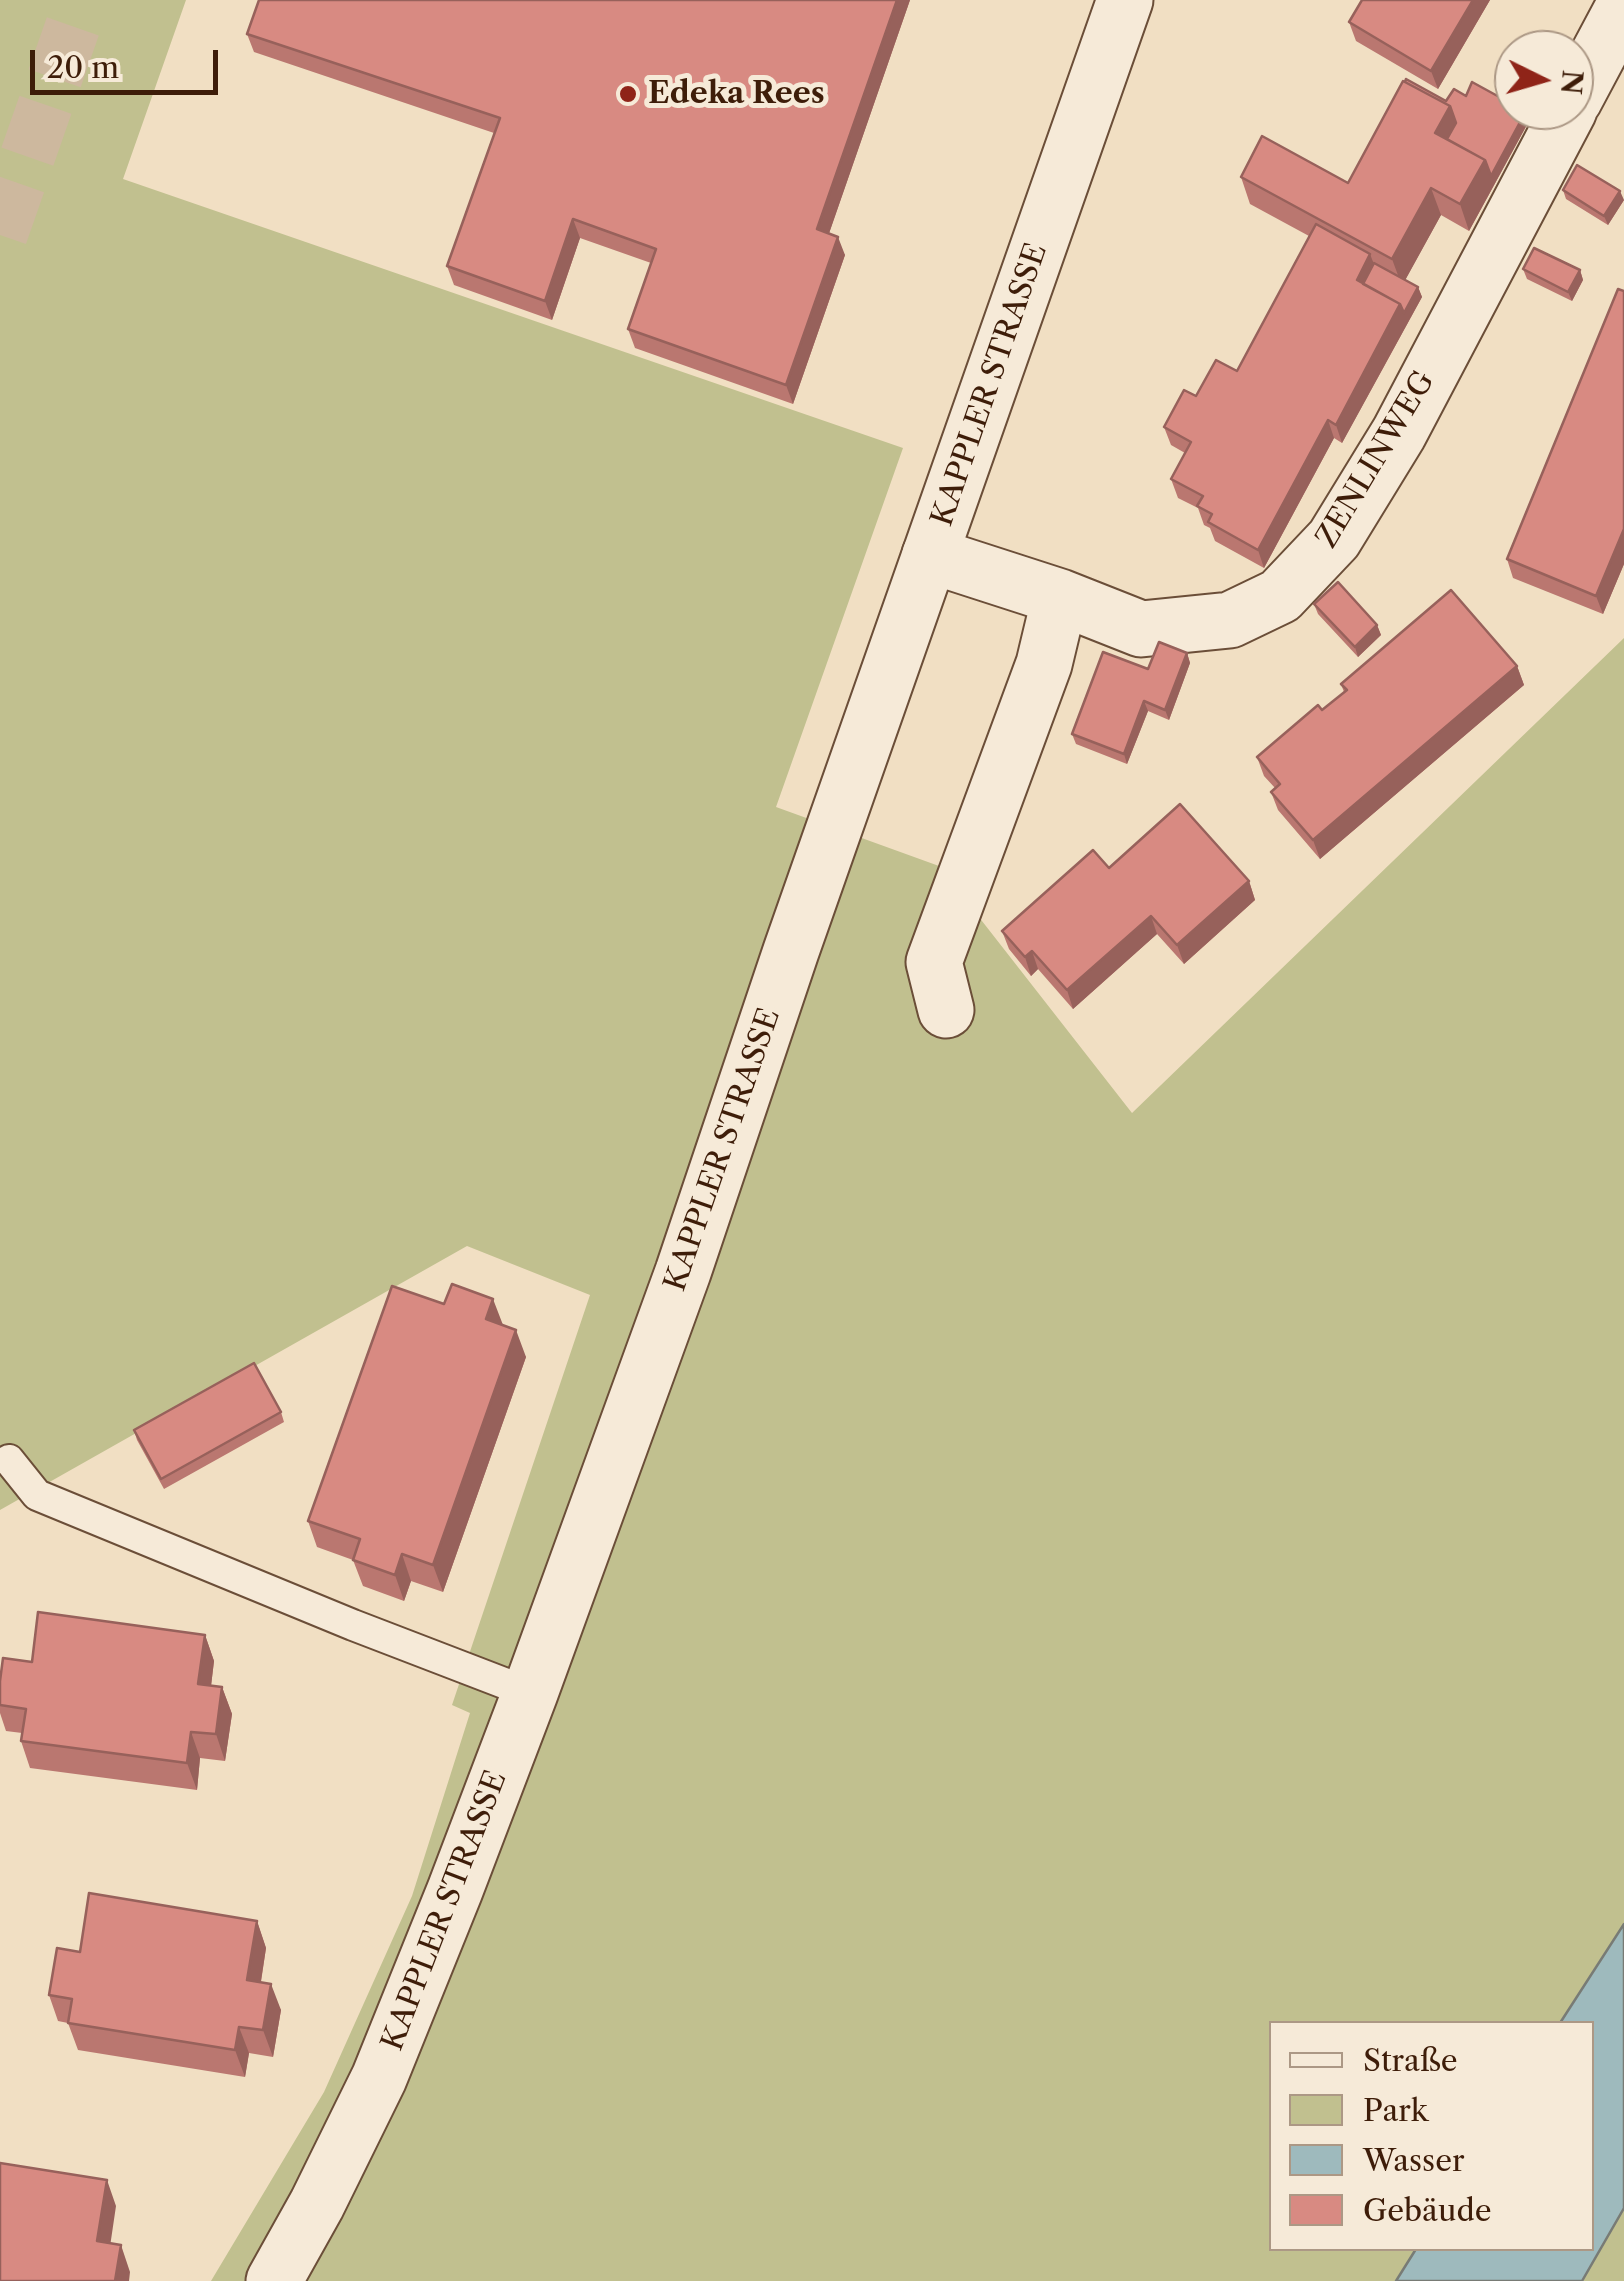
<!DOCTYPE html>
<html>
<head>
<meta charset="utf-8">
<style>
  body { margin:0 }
  #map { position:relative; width:1624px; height:2281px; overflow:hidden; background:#f1dfc3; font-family:"Libre Caslon Text",serif }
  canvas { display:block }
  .legend { position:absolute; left:1269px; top:2021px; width:325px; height:230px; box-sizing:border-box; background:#f6ead8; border:2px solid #ac9885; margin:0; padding:12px 18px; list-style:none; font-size:30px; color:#3e1d09 }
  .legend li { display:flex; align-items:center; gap:20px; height:50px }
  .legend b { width:50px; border:2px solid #ac9885 }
  .north { position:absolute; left:1494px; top:30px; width:100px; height:100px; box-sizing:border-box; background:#f6ead8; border:2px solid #ac9885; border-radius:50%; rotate:95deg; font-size:28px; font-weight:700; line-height:40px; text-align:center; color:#3e1d09 }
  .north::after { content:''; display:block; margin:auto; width:35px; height:45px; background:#8f2418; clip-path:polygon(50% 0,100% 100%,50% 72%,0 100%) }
  .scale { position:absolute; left:30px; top:50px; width:188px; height:45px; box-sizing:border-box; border:5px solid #3e1d09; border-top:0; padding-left:12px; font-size:30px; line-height:35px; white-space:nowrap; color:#3e1d09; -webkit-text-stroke:8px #f6ead8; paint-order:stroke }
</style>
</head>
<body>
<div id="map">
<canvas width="1624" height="2281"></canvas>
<ul class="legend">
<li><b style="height:12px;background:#f6ead8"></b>Straße</li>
<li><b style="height:28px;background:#c1c08f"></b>Park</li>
<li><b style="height:28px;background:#9ebabd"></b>Wasser</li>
<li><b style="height:28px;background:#d88a82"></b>Gebäude</li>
</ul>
<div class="north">N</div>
<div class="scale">20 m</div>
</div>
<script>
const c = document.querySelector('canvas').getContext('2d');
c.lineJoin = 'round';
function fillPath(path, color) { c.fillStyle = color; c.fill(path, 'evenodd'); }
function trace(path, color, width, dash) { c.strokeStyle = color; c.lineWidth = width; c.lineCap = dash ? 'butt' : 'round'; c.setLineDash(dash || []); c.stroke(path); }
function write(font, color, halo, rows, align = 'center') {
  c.font = font + ' "Libre Caslon Text",serif'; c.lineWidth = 10; c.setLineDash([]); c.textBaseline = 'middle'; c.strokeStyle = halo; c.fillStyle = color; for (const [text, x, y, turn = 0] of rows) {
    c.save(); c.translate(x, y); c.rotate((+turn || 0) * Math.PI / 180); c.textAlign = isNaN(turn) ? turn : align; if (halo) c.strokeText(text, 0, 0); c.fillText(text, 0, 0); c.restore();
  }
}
const green = new Path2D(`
  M0 0H186L123 179 903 448 776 807 939 866 1132 1113 1624 638V1924L1560 2023 1272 2024V2248L1416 2249 1396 2281H211L324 2092 412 1896 470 1713 452 1705 590 1295 467 1246 0 1510Z
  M1624 2208V2281H1582Z`);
const water = new Path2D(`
  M1624 1924V2208L1582 2281H1396L1416 2249 1592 2248V2024L1560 2023Z`);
const trunkTunnel = new Path2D(`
  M0 235 82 0`);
const service = new Path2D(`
  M9 1460 37 1495 353 1625 530 1693`);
const minor = new Path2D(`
  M1574 100 1624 6
  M930 555 1060 597 1141 629 1230 620 1280 596 1334 539 1399 433 1569 110
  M946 1010 934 962 1044 664 1060 597`);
const tertiary = new Path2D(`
  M274 2281 317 2204 379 2078 455 1890 530 1693 683 1272 791 951 1125 0`);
const wall = new Path2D(`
  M259 0H910L829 233 845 255 793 404 635 348 628 329 651 263 580 238 552 320 454 285 447 266 494 133 254 52 247 34Z
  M1362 0H1490L1438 89 1356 41 1349 22Z
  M1466 96 1529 121 1469 231 1441 215 1405 280 1418 287 1422 297 1342 443 1334 438 1264 568 1215 541 1210 528 1204 525 1198 508 1178 498 1171 479 1185 453 1171 445 1164 427 1196 396 1237 371 1309 236 1250 204 1241 177 1348 183 1446 101Z
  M1563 190 1624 200 1608 225 1566 199Z
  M1523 269 1580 270 1583 280 1572 301 1527 279Z
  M1624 291V564L1603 614 1513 578 1507 559Z
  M1314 604 1377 625 1381 635 1358 657 1318 614Z
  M1187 653 1190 663 1169 720 1148 711 1127 764 1076 744 1072 734 1148 669Z
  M1517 666 1524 685 1320 859 1278 810 1271 792 1275 788 1264 776 1257 757 1322 710 1344 692 1341 684Z
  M1109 868 1249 881 1255 900 1184 964 1157 934 1073 1009 1038 969 1031 976 1009 949 1002 931Z
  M503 1325 526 1357 443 1592 411 1581 404 1601 363 1586 353 1560 317 1547 308 1521Z
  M281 1412 284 1422 164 1489 137 1440 134 1430Z
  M205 1635 214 1661 211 1686 222 1687 232 1714 225 1761 200 1758 197 1790 30 1768 21 1741 22 1733 6 1731 0 1713V1681L32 1662Z
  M257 1921 266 1948 261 1982 281 2010 273 2057 249 2053 245 2077 78 2050 68 2023 58 2021 49 1995 80 1952Z`);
const shadedWall = new Path2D(`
  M897 0H910L824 248 817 229Z
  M1473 0H1490L1438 89 1431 71Z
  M1450 106 1459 132 1448 153 1435 133Z
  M1526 111 1529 121 1469 231 1460 204 1485 160Z
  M1431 188 1441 215 1402 286 1392 259Z
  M1620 191 1624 200 1608 225 1604 216Z
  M573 219 580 238 552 320 545 301Z
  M838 237 845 255 793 404 786 385Z
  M1370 254 1377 272 1366 293 1357 280Z
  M1580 270 1583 280 1572 301 1568 292Z
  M1418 287 1422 297 1342 443 1336 425 1400 304Z
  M1328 420 1334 438 1264 568 1258 550Z
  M1624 529V564L1603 614 1596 596Z
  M1377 625 1381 635 1358 657 1355 647Z
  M1187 653 1190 663 1169 720 1165 710Z
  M1517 666 1524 685 1320 859 1313 840Z
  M1144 701 1148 711 1127 764 1124 754Z
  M1249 881 1255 900 1184 964 1177 945Z
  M1151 916 1157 934 1073 1009 1067 990Z
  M1032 951 1038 969 1031 976 1025 957Z
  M493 1299 503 1325 486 1319Z
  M516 1330 526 1357 443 1592 433 1565Z
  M402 1554 411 1581 404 1601 395 1575Z
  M205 1635 214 1661 208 1711 198 1684Z
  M222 1687 232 1714 225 1761 216 1734Z
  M191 1732 200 1758 197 1790 187 1763Z
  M257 1921 266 1948 257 2006 247 1980Z
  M271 1984 281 2010 273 2057 263 2030Z
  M239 2027 249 2053 245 2077 235 2050Z
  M107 2180 116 2206 107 2267 97 2241Z
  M121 2245 130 2272 129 2281H115Z`);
const building = new Path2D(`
  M259 0H897L817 229 838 237 786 385 628 329 656 249 573 219 545 301 447 266 500 118 247 34Z
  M1362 0H1473L1431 71 1349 22Z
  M1406 79 1446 101 1454 89 1466 96 1472 82 1514 105V110L1526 111 1491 176 1485 160 1447 139 1456 123 1450 106 1405 82Z
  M1403 81 1450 106 1435 133 1485 160 1460 204 1431 188 1392 259 1241 177 1262 136 1348 183Z
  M1577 165 1620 191 1604 216 1563 190Z
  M1316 224 1370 254 1357 280 1400 304 1336 425 1328 420 1258 550 1208 522 1212 514 1197 506 1203 496 1171 479 1191 442 1164 427 1184 390 1196 396 1216 360 1237 371Z
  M1534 248 1580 270 1568 292 1523 269Z
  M1374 263 1418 287 1404 313 1400 304 1363 284Z
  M1618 289 1624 291V529L1596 596 1507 559Z
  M1338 582 1377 625 1355 647 1314 604Z
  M1451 590 1517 666 1313 840 1271 792 1280 784 1257 757 1318 705 1322 710 1347 690 1341 684Z
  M1159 642 1187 653 1165 710 1144 701 1124 754 1072 734 1103 652 1148 669Z
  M1180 804 1249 881 1177 945 1151 916 1067 990 1032 951 1025 957 1002 931 1093 850 1109 868Z
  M452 1284 493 1299 486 1319 516 1330 433 1565 402 1554 395 1575 353 1560 360 1539 308 1521 392 1286 444 1304Z
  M254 1363 281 1412 161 1479 134 1430Z
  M38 1612 205 1635 198 1684 222 1687 216 1734 191 1732 187 1763 21 1741 26 1709 0 1705V1681L3 1658 32 1662Z
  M89 1893 257 1921 247 1980 271 1984 263 2030 239 2027 235 2050 68 2023 72 1999 49 1995 57 1948 80 1952Z
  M0 2163 107 2180 97 2241 121 2245 115 2281H0Z`);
const markers = [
  [628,94,10,"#8f2418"]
];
const poiNames = [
  ["Edeka Rees",648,94]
];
const streetNames = [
  ["KAPPLER STRASSE",990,385,-71],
  ["ZENLINWEG",1376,460,-59],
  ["KAPPLER STRASSE",723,1150,-71],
  ["KAPPLER STRASSE",445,1911,-69]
];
fillPath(green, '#c1c08f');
fillPath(water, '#9ebabd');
trace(water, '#787b75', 2.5);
trace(trunkTunnel, '#cdb89e', 55, [55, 28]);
trace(service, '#6b4e38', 34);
trace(minor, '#6b4e38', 59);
trace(tertiary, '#6b4e38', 59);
trace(service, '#f6ead8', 30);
trace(minor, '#f6ead8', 55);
trace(tertiary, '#f6ead8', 55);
fillPath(wall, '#ba7770');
fillPath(shadedWall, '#97615b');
fillPath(building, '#d88a82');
trace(building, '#97615b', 2.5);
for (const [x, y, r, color] of markers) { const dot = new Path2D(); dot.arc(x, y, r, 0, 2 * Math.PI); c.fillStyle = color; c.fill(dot); trace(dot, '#f6ead8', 4); }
write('bold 30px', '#3e1d09', '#f6ead8', poiNames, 'left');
write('30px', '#3e1d09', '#f6ead8', streetNames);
</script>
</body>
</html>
